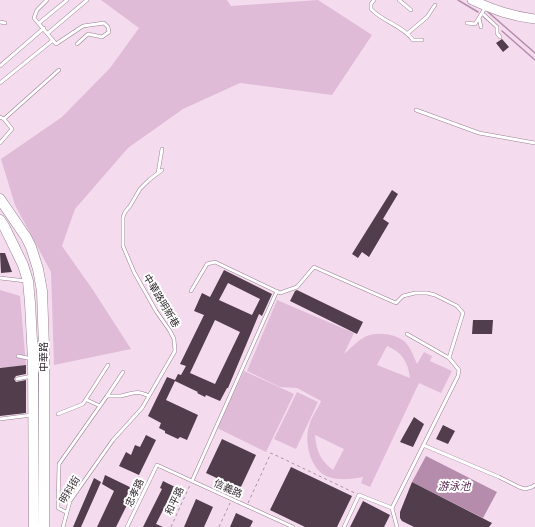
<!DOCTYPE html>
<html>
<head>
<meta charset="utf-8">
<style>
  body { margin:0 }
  canvas { display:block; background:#f5dbee }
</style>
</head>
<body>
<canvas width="535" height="527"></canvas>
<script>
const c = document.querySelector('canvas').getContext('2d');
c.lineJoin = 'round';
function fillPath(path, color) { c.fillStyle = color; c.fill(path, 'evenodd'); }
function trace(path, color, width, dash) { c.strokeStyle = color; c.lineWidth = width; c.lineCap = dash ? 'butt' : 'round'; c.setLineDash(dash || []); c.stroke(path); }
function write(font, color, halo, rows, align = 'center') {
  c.font = font + ' Montserrat,"Noto Sans TC",sans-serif'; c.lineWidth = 4; c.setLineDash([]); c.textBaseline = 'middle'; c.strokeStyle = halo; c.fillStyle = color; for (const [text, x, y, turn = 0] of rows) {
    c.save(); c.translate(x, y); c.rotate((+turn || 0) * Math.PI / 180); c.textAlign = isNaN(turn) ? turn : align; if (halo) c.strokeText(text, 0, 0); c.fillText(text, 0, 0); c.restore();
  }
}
const green = new Path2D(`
  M101 0H227L231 6 318 0 372 35 332 95 240 83 183 109 128 148 75 209 62 246 93 290 131 349 54 365 51 272 15 205 1 159 62 117 110 68 139 28Z
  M0 290 20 296 26 365 1 368 0 367Z
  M277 300 354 333 344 354C350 349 356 342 363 338 374 331 395 333 405 342 411 348 414 357 417 364L424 352 432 356 430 361 452 371 441 393 419 383 370 487 361 483 363 477C352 479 338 481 326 476 310 468 304 442 309 426 311 417 318 409 321 401L297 388 280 387 247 371ZM387 346C402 352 408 362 410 378L377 365ZM315 435 344 449 333 470C321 461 316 451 315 435Z
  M244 371 294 394 266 452 217 428Z
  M297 392 318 402 296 449 274 439Z`);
const water = new Path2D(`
  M426 456 497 492 483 518 412 482Z`);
const stream = new Path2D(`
  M458 0 478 12
  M488 12 535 53
  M484 17 490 22
  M502 31 535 60`);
const building = new Path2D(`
  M502 39 509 47 503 52 496 43Z
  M392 190 398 194 383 219 389 223 369 257 362 252 358 258 352 254Z
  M0 253H5L12 272 1 273Z
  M224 270 272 294 262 316 259 314 228 388H227L220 401 206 395 205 397 197 393 198 392 175 381 166 400 198 415 187 440 180 437 178 439 165 433V431L159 428 161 423 148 416 167 377 175 380 178 374 181 375 186 366 180 364 204 315 194 311 202 293 210 297ZM228 283 260 299 252 315 219 300ZM215 320 240 332 215 384 190 373Z
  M297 290 363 322 357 334 290 301 295 291Z
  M473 320H493L492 334H472Z
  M26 365V374L16 376 14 379 16 382 26 380V413L0 416V368Z
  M414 417 424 424 413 447 400 442Z
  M443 425 455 431 448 444 436 439Z
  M146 435 156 440 139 475 119 466 126 452 131 455 135 445 140 447Z
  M222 439 256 455 240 489 206 473Z
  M291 467 352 496 337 527H305L270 510Z
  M105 475 136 490 133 493 116 527H97L114 491 102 484Z
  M94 478 101 482 81 527H73Z
  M163 481 179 489 172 502 168 500 156 524 163 527H143L162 489 160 488Z
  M412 482 492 523 489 527H414L402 521 400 518V512Z
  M196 499 213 507 204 527H184Z
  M363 501 390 515 384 527H350Z
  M236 513 253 521 250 527H230Z`);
const path = new Path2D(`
  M248 503 271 453 355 493
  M171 527 190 485
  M219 527 230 503`);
const lane = new Path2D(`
  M47 0 37 10 34 18 56 44 83 26 104 23 108 27 109 32 102 37 88 34 77 44
  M374 0 371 4V9C383 22 402 25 413 40H422
  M399 0 411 10
  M485 8 482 13 497 27V33L500 37
  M479 18 481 27
  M0 22 5 23
  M39 23 67 0
  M467 23 475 24 482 13
  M48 33 87 0
  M408 33 427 17 435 5
  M0 66 44 28
  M0 83 53 40
  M416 110 479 133 535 143
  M0 117 4 119 12 129 0 143
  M4 119 59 70
  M158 173 162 149
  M0 278 26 281
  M191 291 207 264 215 262 280 293 297 287 314 267 396 303 403 296 415 293H427L435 295 457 306 463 313 449 358
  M18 356 32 359
  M17 379 32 376
  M107 396 123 372
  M87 400 100 406
  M58 414 83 404 108 365
  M0 419 32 415
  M423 445 499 477 519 487 525 489 532 487 535 485
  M192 481 277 291
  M66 512 58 508 59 464 107 396C112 396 116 396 121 396 134 393 136 390 149 396
  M63 527 70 501 113 440 142 408 175 351 174 339 170 331 156 311 134 272 123 246V217L125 212 130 206 140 189 149 180 162 170
  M127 527 157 465 293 527
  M344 527 359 495 392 508
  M397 527 392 508 458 376 459 370 449 358 407 334`);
const secondary = new Path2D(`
  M472 0C494 10 511 16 535 19`);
const primary = new Path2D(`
  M0 199 26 237 31 247 38 269 42 291 44 347V527
  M0 220 4 226 23 265 28 281 30 303 33 360 34 527`);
const streetNames = [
  ["中華路明新巷",161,301,59],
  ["中華路",44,357,-90],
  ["信義路",228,489,24],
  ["明科街",70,490,-59],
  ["忠孝路",135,493,-65],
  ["和平路",175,501,-65]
];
const waterNames = [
  ["游泳池",454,487]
];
fillPath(green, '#e0bbd7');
fillPath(water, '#b68cac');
trace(stream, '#b68cac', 1.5);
fillPath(building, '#513d4c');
trace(lane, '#998193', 4);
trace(secondary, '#998193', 10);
trace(primary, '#998193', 11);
trace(path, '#a895a3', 1, [3, 3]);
trace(lane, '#fff', 3);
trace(secondary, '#fff', 9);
trace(primary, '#fff', 10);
write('10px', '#332a31', '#fff', streetNames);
write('italic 11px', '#56234d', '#fff', waterNames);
</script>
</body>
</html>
